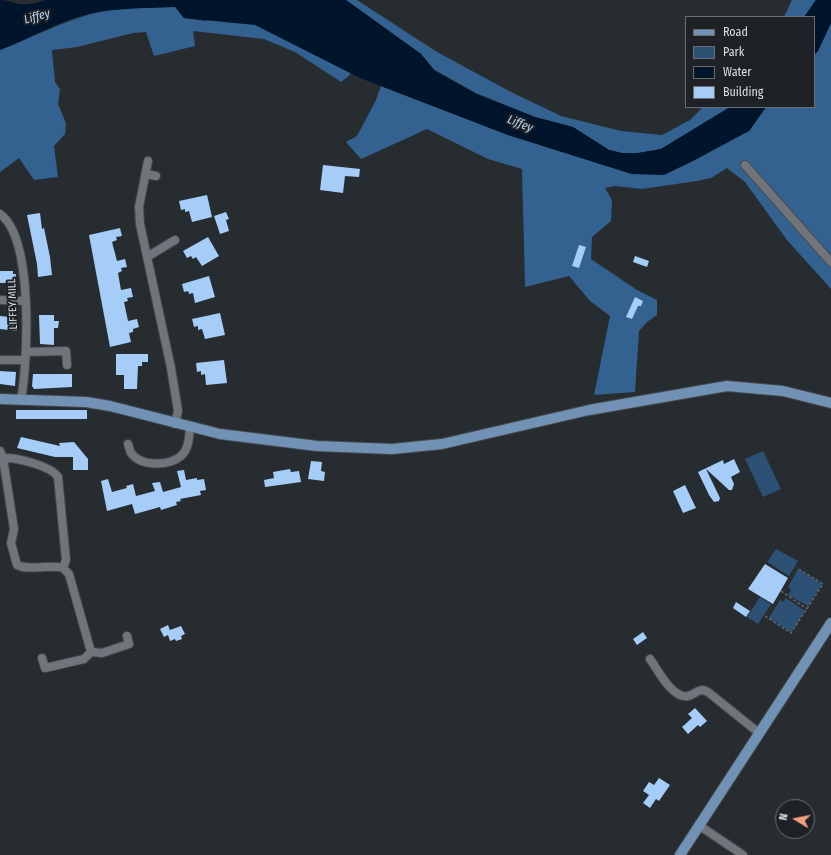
<!DOCTYPE html>
<html>
<head>
<meta charset="utf-8">
<style>
  body { margin:0 }
  #map { position:relative; width:831px; height:855px; overflow:hidden; background:#272c31; font-family:"Fira Sans Condensed",sans-serif }
  canvas { display:block }
  .legend { position:absolute; left:685px; top:16px; width:130px; height:92px; box-sizing:border-box; background:#1e2227; border:1px solid #6a6e72; margin:0; padding:5px 7px; list-style:none; font-size:12px; color:#dcdfe2 }
  .legend li { display:flex; align-items:center; gap:8px; height:20px }
  .legend b { width:20px; border:1px solid #6a6e72 }
  .north { position:absolute; left:775px; top:799px; width:40px; height:40px; box-sizing:border-box; background:#1e2227; border:1px solid #6a6e72; border-radius:50%; rotate:280deg; font-size:11px; font-weight:700; line-height:16px; text-align:center; color:#dcdfe2 }
  .north::after { content:''; display:block; margin:auto; width:14px; height:18px; background:#f3a082; clip-path:polygon(50% 0,100% 100%,50% 72%,0 100%) }
</style>
</head>
<body>
<div id="map">
<canvas width="831" height="855"></canvas>
<ul class="legend">
<li><b style="height:5px;background:#7192b4"></b>Road</li>
<li><b style="height:11px;background:#2d5175"></b>Park</li>
<li><b style="height:11px;background:#00152c"></b>Water</li>
<li><b style="height:11px;background:#a5cdf7"></b>Building</li>
</ul>
<div class="north">N</div>
</div>
<script>
const c = document.querySelector('canvas').getContext('2d');
c.lineJoin = 'round';
function fillPath(path, color) { c.fillStyle = color; c.fill(path, 'evenodd'); }
function trace(path, color, width, dash) { c.strokeStyle = color; c.lineWidth = width; c.lineCap = dash ? 'butt' : 'round'; c.setLineDash(dash || []); c.stroke(path); }
function write(font, color, halo, rows, align = 'center') {
  c.font = font + ' "Fira Sans Condensed",sans-serif'; c.lineWidth = 4; c.setLineDash([]); c.textBaseline = 'middle'; c.strokeStyle = halo; c.fillStyle = color; for (const [text, x, y, turn = 0] of rows) {
    c.save(); c.translate(x, y); c.rotate((+turn || 0) * Math.PI / 180); c.textAlign = isNaN(turn) ? turn : align; if (halo) c.strokeText(text, 0, 0); c.fillText(text, 0, 0); c.restore();
  }
}
const green = new Path2D(`
  M763 451 781 489 763 497 745 459Z
  M776 549 798 561 789 576 767 562Z
  M798 569 822 584 808 606 788 595 791 590 788 587Z
  M760 597 771 604 758 624 747 617Z
  M786 598 805 611 791 632 769 618 780 600 783 602Z`);
const forest = new Path2D(`
  M346 0H357L437 52 511 92 561 116 621 131 662 135 690 120 703 107H730L661 149 638 153H622L609 150 573 127 535 117 476 93 433 69 421 54Z
  M792 0H816L804 17H784Z
  M176 7 184 18 205 21 236 12 354 65 349 76 341 82 295 52 264 39 193 31 195 46 154 56 146 32 133 33 77 47 52 50 55 82 60 89 58 104 66 123 65 134 54 146 58 177 34 180 19 158 0 172V50C31 38 59 23 91 14 118 6 148 8 176 7Z
  M831 23V289L787 240 745 182 727 168 711 178 697 181 642 189 615 186 605 188 612 200 611 221 592 237 591 259 637 290 657 300V315L647 322 639 331 635 392 594 395 610 316 590 301 569 276 525 287 522 169 488 159 427 129 361 159 346 142 357 136 376 100 381 86 508 135 632 174 749 131 766 107H814V55L818 51Z`);
const water = new Path2D(`
  M0 0C10 0 11 3 19 4 27 5 38 3 45 0H346L421 54 435 71 476 94 535 117 573 127 609 150 622 153H638L661 149 730 107H766L749 131 693 161 664 175 632 174 508 135 360 78 255 25 184 18 175 7C148 8 121 8 93 13 60 20 31 38 0 50Z
  M816 0H831V23L818 51 814 55V17H804Z`);
const building = new Path2D(`
  M323 165 360 169 359 177 345 176 343 193 320 190Z
  M207 195 212 217 192 222 189 211 185 212V209L181 210 179 201Z
  M226 212 229 219 226 220 229 231 220 234 214 216Z
  M40 213 42 229 44 228 50 257 52 275 38 277 37 264 27 215Z
  M120 228 122 236 116 237 117 240 112 242 117 261 125 259 127 267 121 268 122 271 118 273 121 290 131 288 133 297 127 298 128 301 124 302 128 321 137 319 139 327 133 329V332L129 333 131 342 110 347 89 235Z
  M208 237 219 256 202 266 196 257 193 259 191 256 187 258 183 251Z
  M579 245 586 247 579 268 572 266Z
  M635 256 649 261 647 267 633 262Z
  M0 271H13V274H16L15 283H0Z
  M209 276 215 297 195 303 193 293 189 294 188 291 184 292 182 284Z
  M635 297 643 301 641 306H638L632 319 626 317Z
  M220 313 225 335 205 339 202 329 198 330V326L194 327 192 319Z
  M39 315H54V321H59L58 328H54V345L40 344Z
  M0 316 10 317V321H17V331L0 329Z
  M116 354H148V362H142V366H138L137 389H124V375H116Z
  M224 360 227 383 206 385 205 374 201 375V371L197 372 196 363Z
  M0 371 16 372 15 386 0 384Z
  M33 374H72V387L34 389 32 386Z
  M16 410H87V419H16Z
  M21 437 60 446 59 443 74 442 88 459V470H73V457H55L17 448Z
  M734 459 740 472 731 477 734 484 732 490H729L706 469 720 498 719 501 714 502 709 495 698 472 723 460 724 464Z
  M311 461 322 462 321 471 325 472 324 481 308 479Z
  M290 469 291 472 299 471 301 482 265 487 264 480 274 478 273 472Z
  M184 470 186 480 197 478V480L204 479 206 490 200 491 201 495 180 499 181 501 176 502 177 505 161 510 160 507 135 514 132 504 107 511 101 481 108 479 112 492 127 488 126 486 133 484 136 496 155 491 152 483 160 482 163 492 181 487 177 471Z
  M685 485 696 508 683 513 673 491Z
  M765 564 788 578 773 604 748 589Z
  M736 602 750 611 746 617 733 608Z
  M168 625 170 630 181 626 185 634 181 636 182 639 176 641 175 639 170 641 168 635 164 637 160 629Z
  M643 632 647 638 637 645 633 639Z
  M695 708 707 721 700 727 698 725 688 734 682 727 692 718 688 714Z
  M659 778 670 785 659 801 656 799 650 808 643 803 649 795 643 791 649 782 654 785Z`);
const path = new Path2D(`
  M781 591 807 609
  M765 616 791 633 823 584 797 568`);
const minor = new Path2D(`
  M148 161 139 207 140 224 171 368 178 411 175 424
  M745 165 831 262
  M146 174 156 176
  M0 214C34 238 28 361 21 400
  M147 257 175 240
  M0 300 25 301
  M26 352 66 351 67 365
  M0 360H25
  M128 444C129 447 130 451 131 453 141 467 169 466 181 456 189 449 189 437 190 427
  M0 451 3 458 14 529 11 543 17 565C28 571 47 564 63 568L66 560 58 477C51 466 16 457 3 458
  M63 568 69 574 91 652
  M91 652 102 653 129 644 127 636
  M42 658 45 668 84 659 91 652
  M650 659C658 670 672 699 688 696 694 695 697 690 703 690L708 692 759 733
  M700 826 743 855`);
const major = new Path2D(`
  M0 399 86 402 110 406 220 434 317 446 392 449 442 444 589 410 727 386 783 391 831 403
  M680 855 831 623`);
const streetNames = [
  ["LIFFEY MILL",13,304,-92]
];
const waterNames = [
  ["Liffey",37,17,-16],
  ["Liffey",520,124,22]
];
fillPath(green, '#2d5175');
fillPath(forest, '#336291');
fillPath(water, '#00152c');
fillPath(building, '#a5cdf7');
trace(minor, '#45494d', 10);
trace(major, '#45494d', 12);
trace(path, '#62666b', 1.5, [3, 2]);
trace(minor, '#6f757b', 8);
trace(major, '#7192b4', 10);
write('11px', '#dcdfe2', '#1e2227', streetNames);
write('italic 12px', '#bbd5f2', '#1e2227', waterNames);
</script>
</body>
</html>
